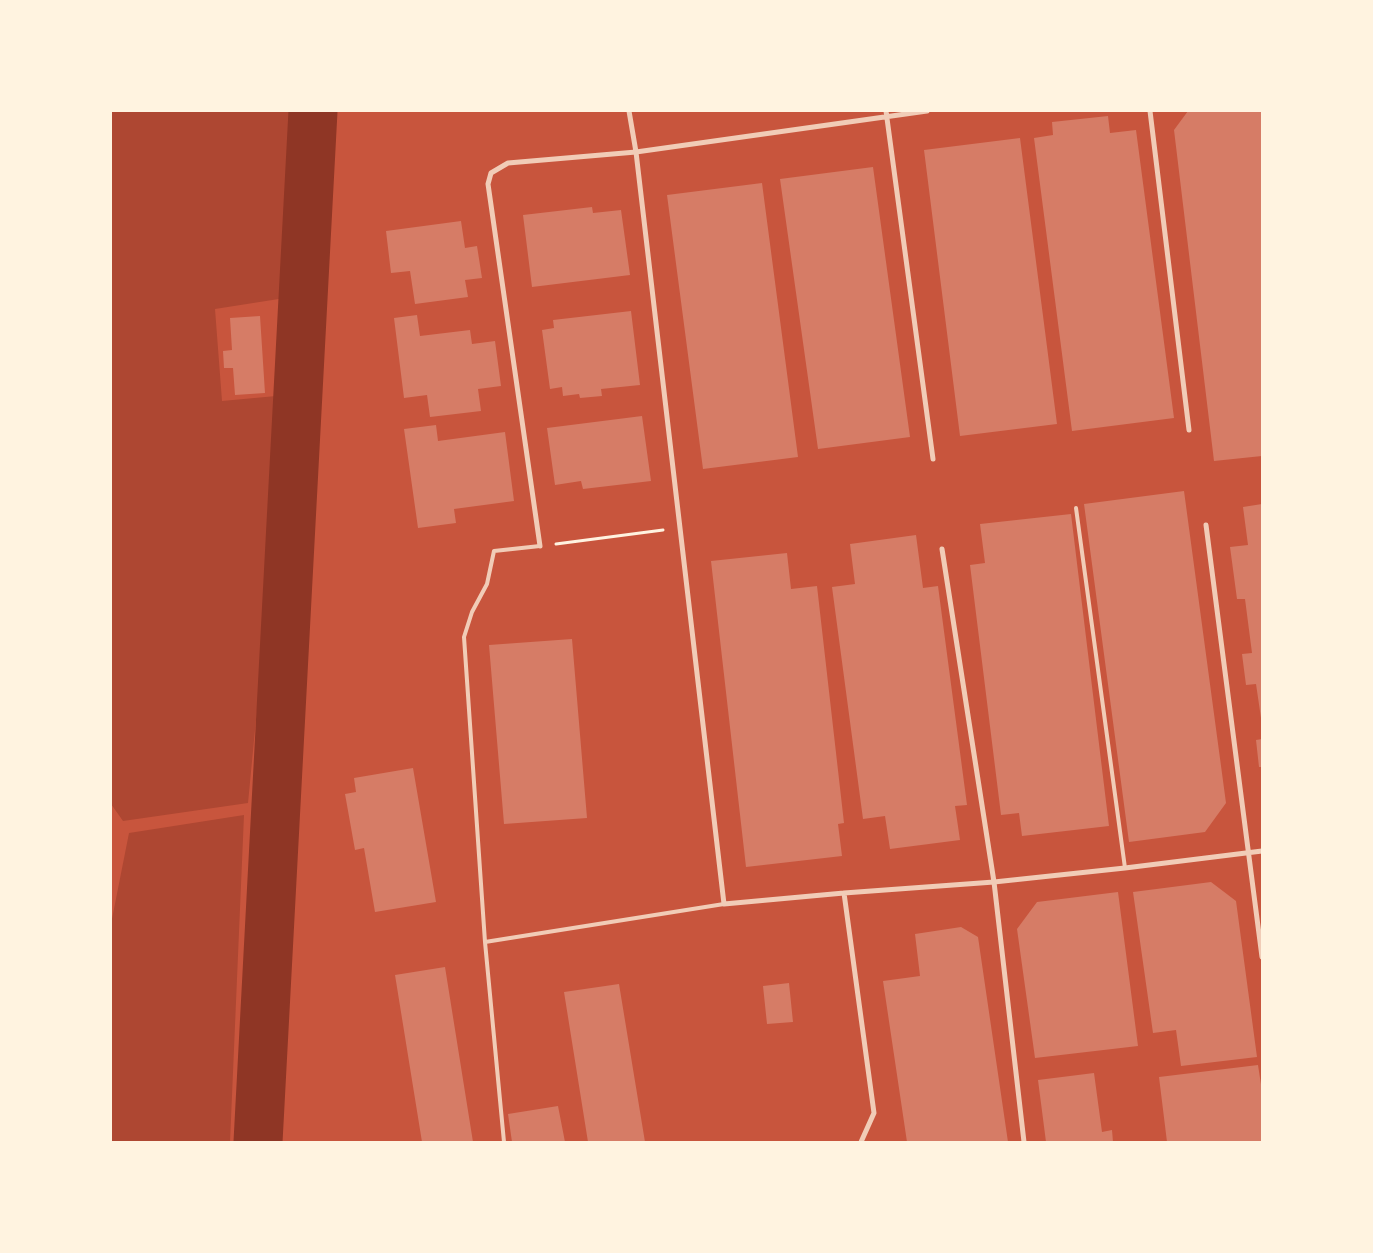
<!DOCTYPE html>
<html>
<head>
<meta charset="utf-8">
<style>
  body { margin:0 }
  #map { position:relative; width:1373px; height:1253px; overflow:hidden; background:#c8553d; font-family:Jost,sans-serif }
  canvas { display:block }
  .frame { position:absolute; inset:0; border:112px solid #fff3e0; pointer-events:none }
</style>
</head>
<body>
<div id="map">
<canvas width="1373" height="1253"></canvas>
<div class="frame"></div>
</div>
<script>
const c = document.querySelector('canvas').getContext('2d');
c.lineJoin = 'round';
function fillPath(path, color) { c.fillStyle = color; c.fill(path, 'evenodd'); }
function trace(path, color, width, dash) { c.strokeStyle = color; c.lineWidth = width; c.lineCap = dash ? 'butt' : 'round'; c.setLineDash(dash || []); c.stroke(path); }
const green = new Path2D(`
  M111 111H296L285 298 215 309 222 401 287 395 248 803 123 821 111 804Z
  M244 815 230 1142H111V924L129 833Z`);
const river = new Path2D(`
  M258 1142 313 111`);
const building = new Path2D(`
  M1188 111H1262V456L1214 461 1174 130Z
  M1108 116 1110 133 1136 130 1174 418 1072 431 1034 138 1053 135 1052 122Z
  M1020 138 1057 424 960 436 924 150Z
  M873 167 910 437 818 449 780 179Z
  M762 183 798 457 703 469 667 195Z
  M592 207 593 213 621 210 630 275 532 287 523 215Z
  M461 221 465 248 477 246 482 278 465 280 468 297 415 304 410 271 391 273 386 231Z
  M631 311 640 385 601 389 602 396 580 398 579 394 563 396 562 387 550 389 542 330 554 328 553 320Z
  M417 315 420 336 470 330 472 344 495 341 501 386 478 389 481 411 430 417 427 395 404 398 394 318Z
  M260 316 265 393 235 395 233 368H224L223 351 232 350 230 318Z
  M642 416 651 481 583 489 581 481 555 485 547 428Z
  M436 425 438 441 505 432 514 501 454 509 456 523 418 528 404 429Z
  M1184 491 1226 803 1205 832 1129 842 1084 504Z
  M1262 504V718H1261L1256 684 1246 685 1242 654 1252 653 1245 599H1237L1230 547 1248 545 1243 507Z
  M1071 514 1109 826 1022 836 1019 813 1001 815 970 565 985 563 980 524Z
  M916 535 923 588 938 586 967 805 955 806 960 840 890 849 885 816 863 819 832 587 855 584 850 544Z
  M787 553 791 589 817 586 844 823 838 824 842 856 746 867 711 561Z
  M572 639 587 818 504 824 489 645Z
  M1262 739V767H1259L1256 740Z
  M413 768 436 902 375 912 364 848 355 850 345 794 356 792 354 778Z
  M1211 882 1236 901 1257 1057 1181 1066 1176 1030 1153 1033 1133 892Z
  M1118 892 1138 1046 1035 1058 1017 929 1037 902Z
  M961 927 978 937 1008 1142H907L883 981 920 976 915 934Z
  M445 967 473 1142H422L395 975Z
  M789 983 793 1022 767 1024 763 986Z
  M619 984 645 1142H588L564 992Z
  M1258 1065 1262 1091V1142H1167L1159 1077Z
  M1094 1073 1102 1132 1112 1130 1113 1142H1046L1038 1080Z
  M558 1106 565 1142H512L508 1114Z`);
const path = new Path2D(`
  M556 544 663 530`);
const service = new Path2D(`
  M1076 508 1125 868
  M540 546 494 551 487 584 472 612 464 637 485 942 724 904
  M485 942 504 1142`);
const minor = new Path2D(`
  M629 111 636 152 724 904 844 893 994 882 1125 868 1262 851
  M886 111 933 459
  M1150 111 1189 430
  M1206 525 1262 957
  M540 546 488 184 491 173 508 163 636 152 927 111
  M942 549 994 882 1024 1142
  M844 893 874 1113 861 1142`);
fillPath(green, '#ae4732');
trace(river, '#8f3625', 49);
fillPath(building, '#d67c66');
trace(path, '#fff3e0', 3);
trace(service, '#f1ccb7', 4);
trace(minor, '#f1ccb7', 5);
</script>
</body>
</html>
